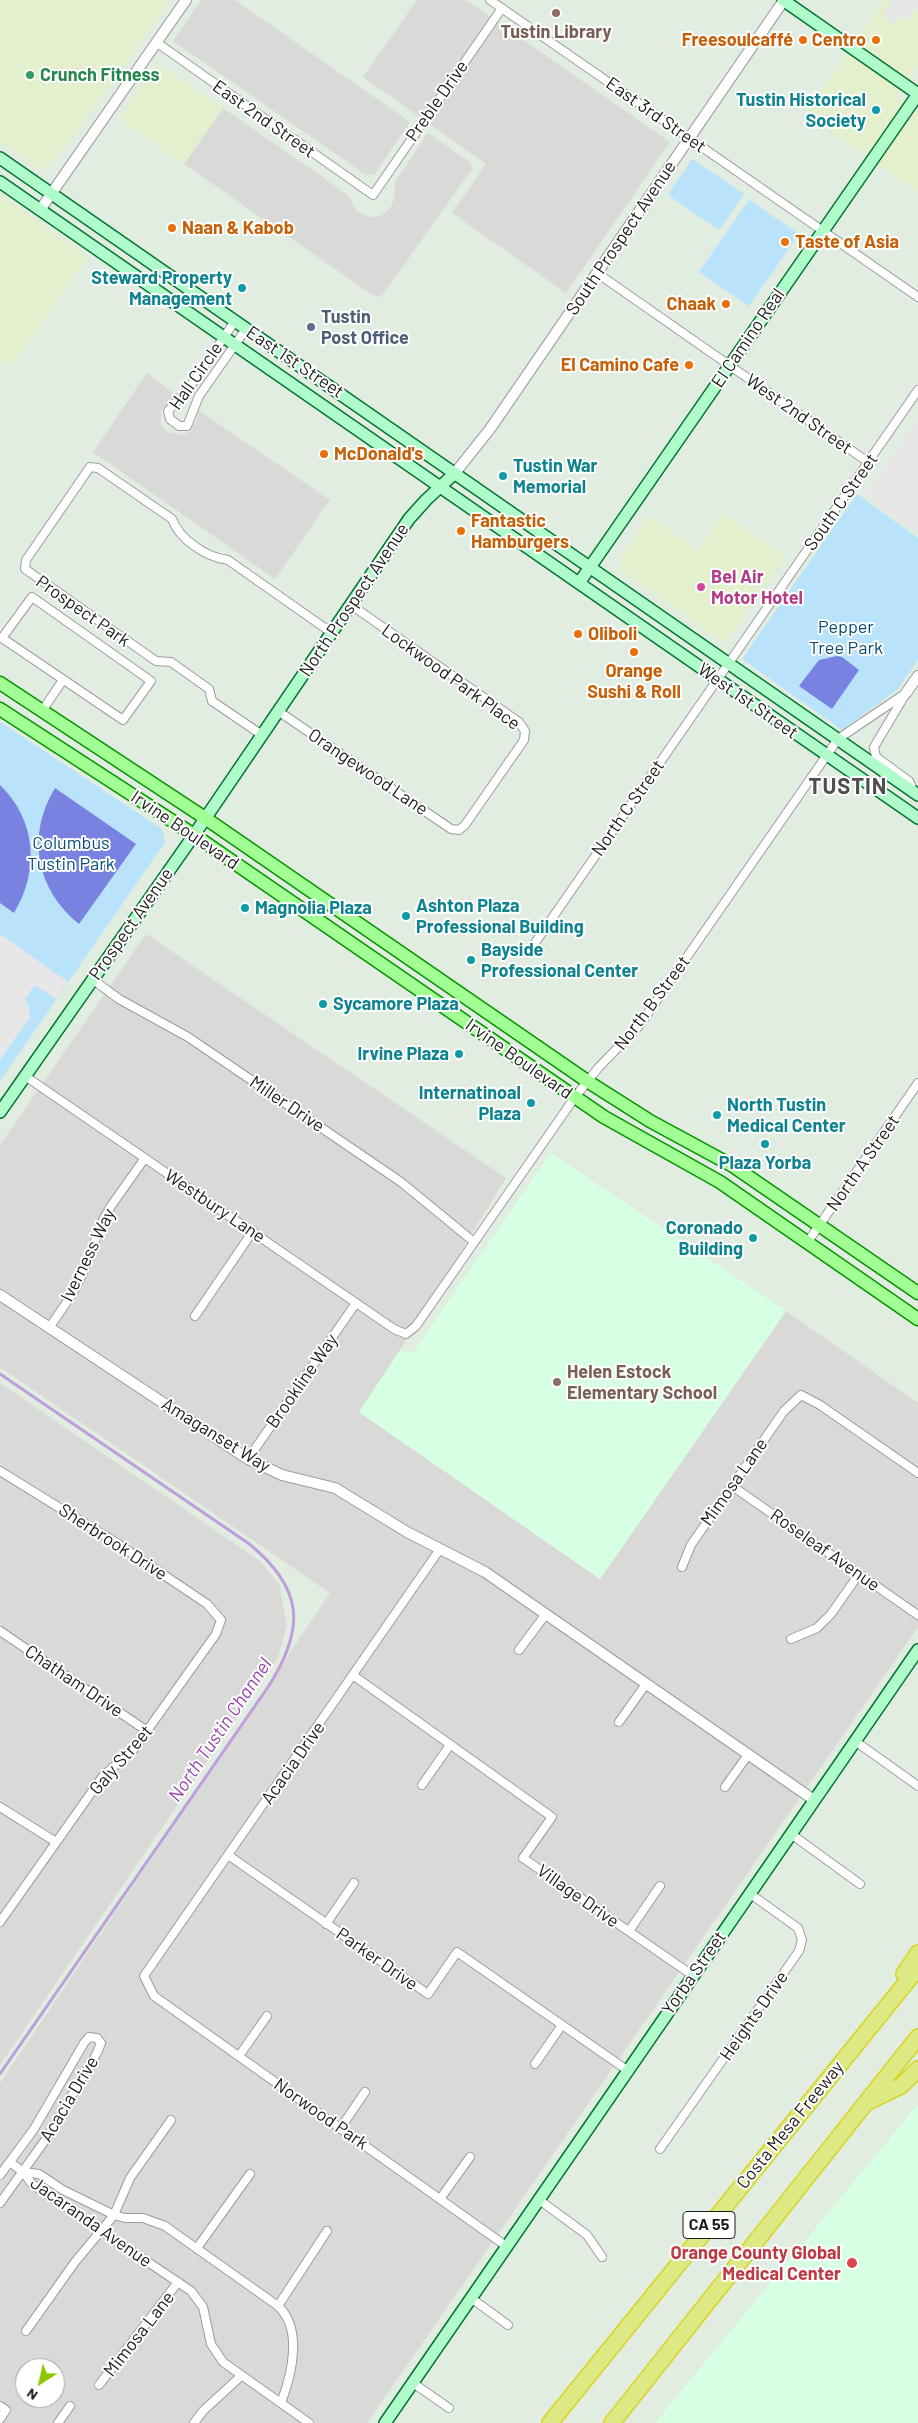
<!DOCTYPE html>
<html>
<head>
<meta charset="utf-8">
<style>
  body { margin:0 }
  #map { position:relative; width:918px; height:2423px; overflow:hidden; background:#e0ede0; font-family:Barlow,sans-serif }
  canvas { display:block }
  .north { position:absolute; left:15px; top:2358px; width:50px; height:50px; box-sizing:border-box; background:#fff; border:1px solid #a4a4a4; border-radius:50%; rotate:215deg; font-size:14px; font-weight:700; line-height:20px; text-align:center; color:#1b1b1b }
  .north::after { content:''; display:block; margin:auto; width:18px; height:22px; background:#8bc600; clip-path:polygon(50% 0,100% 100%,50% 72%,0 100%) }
</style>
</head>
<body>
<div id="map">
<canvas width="918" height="2423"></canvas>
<div class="north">N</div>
</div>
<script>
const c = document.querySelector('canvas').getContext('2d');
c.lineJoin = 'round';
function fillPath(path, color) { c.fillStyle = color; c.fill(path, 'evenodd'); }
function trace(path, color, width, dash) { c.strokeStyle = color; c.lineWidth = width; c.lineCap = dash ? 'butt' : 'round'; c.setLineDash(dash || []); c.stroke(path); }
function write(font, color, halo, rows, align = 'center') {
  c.font = font + ' Barlow,sans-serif'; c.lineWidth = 4; c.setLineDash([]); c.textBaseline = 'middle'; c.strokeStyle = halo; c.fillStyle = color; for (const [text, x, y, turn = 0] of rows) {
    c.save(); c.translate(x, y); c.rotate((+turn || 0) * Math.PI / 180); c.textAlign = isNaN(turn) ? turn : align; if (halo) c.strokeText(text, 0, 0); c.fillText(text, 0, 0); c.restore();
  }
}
const residential = new Path2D(`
  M201 0H235L410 122 374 175H366L173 41Z
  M417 0H466L670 142 566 293 452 213 486 164 363 77Z
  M223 108 341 190 349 197 356 210 367 217 380 216 390 209 394 199 395 182 428 133 471 163 472 169 384 293 380 297 374 296 184 164Z
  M147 373 177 396 161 410V425L167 432 183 435 190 431 197 419 198 410 330 500 275 579 93 452Z
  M146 934 506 1178 400 1350 359 1412 600 1579 786 1311 918 1403V1627L367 2423H0V2083L330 1593 0 1367V1145ZM25 2368H55V2398H25Z
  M0 1383 260 1561 279 1584 287 1625 278 1658 0 2065Z`);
const commercial = new Path2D(`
  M0 0H171L50 167 41 170 0 141Z
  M884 0H902L918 11V64L896 95 918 111V193L806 113Z
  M160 65 223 108 184 164 119 119 154 68Z
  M0 195 88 257 11 367 0 359Z
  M724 514 785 557 725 643 619 569 622 554 649 516 698 550Z`);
const education = new Path2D(`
  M551 1153 786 1311 600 1579 359 1412 400 1350 405 1353 414 1351Z
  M918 2104V2423H655Z`);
const park = new Path2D(`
  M692 159 744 194 719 230 668 195Z
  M749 200 799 234 749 306 699 272Z
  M857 494 918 538V660L898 689 842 730 742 659Z
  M0 722 162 829 165 842 0 1081Z`);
const pitch = new Path2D(`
  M837 656 842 657 859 670 832 709 799 686 819 660Z
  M0 785C36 820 40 870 14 913L0 903Z
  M55 788 136 844 79 924C36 890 26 835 55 788Z`);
const parking = new Path2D(`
  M893 0H918V9L916 8 907 21 900 16 895 24 882 15Z
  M918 420V533L865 497Z
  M0 934 68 982 56 999 35 985 24 1000 28 1003 30 1017 0 1060Z`);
const stream = new Path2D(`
  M0 1374 248 1543C304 1588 306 1628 268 1687L0 2074`);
const minor = new Path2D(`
  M490 0 918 297
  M156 42 373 195 502 8
  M597 273 868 462
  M235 321 189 388 168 411 170 419 179 426H187L199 396 246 329
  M32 597 151 681 123 720 2 638Z
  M905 695 874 747 876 757 909 781 913 790
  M42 711 63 680
  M278 711 451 829 459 830 465 825 524 740 525 731 519 722 351 605
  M262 735 212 701 209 689 171 662 156 661 25 569 26 560 90 467 98 468 172 519C180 540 206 557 228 560L332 633
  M528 953 918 390
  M92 979 119 999 188 1037 401 1182 474 1242
  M25 1076 394 1329 406 1334 416 1326 575 1097 599 1067 639 1026 838 739 906 693
  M807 1243 918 1083
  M195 1316 253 1231
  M49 1328 71 1296 82 1275 103 1220 111 1206 145 1158
  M248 1459 356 1303
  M0 1471 118 1544 207 1604 221 1620 216 1634 134 1749 103 1776 0 1922
  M732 1486 918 1615
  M440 1549 144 1976 154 1996 506 2246
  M682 1567 691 1545 784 1411 801 1395 820 1405 918 1473
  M0 1631 147 1731
  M791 1639 817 1628 831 1614 859 1574
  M519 1650 546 1614
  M354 1676 552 1817 523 1858 692 1975
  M619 1722 646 1684
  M855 1741 918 1786
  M422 1785 450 1745
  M725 1787 748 1755
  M0 1807 56 1842
  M791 1834 860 1884
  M228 1855 428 1994 457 1952 627 2070
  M326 1924 354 1883
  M629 1931 660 1886
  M239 2056 267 2016
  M535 2064 562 2025
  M340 2129 365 2092
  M660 2149 799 1951 802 1940 798 1928 749 1893
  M10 2162 23 2172 32 2184 191 2291 203 2307 211 2344 223 2362 309 2423
  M23 2172 39 2174 63 2190 114 2215 125 2218H143L165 2226 278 2306C303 2329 292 2374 281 2403
  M0 2175 34 2129 84 2043 89 2037 97 2038 101 2043 97 2053 46 2139 0 2203
  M440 2199 470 2157
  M538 2199 587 2235 602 2257
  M197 2248 250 2174
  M471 2298 508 2325
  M278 2306 327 2231
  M26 2331 75 2262 114 2215 130 2178 171 2120
  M413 2383 449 2408
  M99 2385 178 2282
  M0 2406 6 2410 0 2419
  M58 2423 70 2406
  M194 2423 203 2411 241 2376`);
const tertiary = new Path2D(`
  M40 210 186 0
  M455 473 490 429 784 0
  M906 693 918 676
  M0 1295 248 1459 282 1475 335 1488 407 1532 485 1572 814 1800`);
const secondary = new Path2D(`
  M783 0 918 94
  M0 158 918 795
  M0 182 918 818
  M579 583 918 94
  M0 1112 194 835 409 519 426 500 455 473
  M385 2423 918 1650`);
const primary = new Path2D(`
  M0 683 205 818 587 1081 650 1121 733 1166 918 1293
  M0 709 194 835 604 1117 720 1182 918 1319`);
const motorway = new Path2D(`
  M904 1974 918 1953
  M870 2101 901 2086 918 2069
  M550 2423 918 1968
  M612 2423 918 2037`);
const markers = [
  [556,13,5,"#8d6e63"],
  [803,40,5,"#e8710a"],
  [876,40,5,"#e8710a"],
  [30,75,5,"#2e9e5b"],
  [876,110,5,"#0f9aa8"],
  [172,228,5,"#e8710a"],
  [785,242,5,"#e8710a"],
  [242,288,5,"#0f9aa8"],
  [726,304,5,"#e8710a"],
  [311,327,5,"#5c6f8a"],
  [689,365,5,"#e8710a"],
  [324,454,5,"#e8710a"],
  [503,476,5,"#0f9aa8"],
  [461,531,5,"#e8710a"],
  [701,587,5,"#d1479c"],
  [578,634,5,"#e8710a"],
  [634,652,5,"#e8710a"],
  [245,908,5,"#0f9aa8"],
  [406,916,5,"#0f9aa8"],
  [471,960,5,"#0f9aa8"],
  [323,1004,5,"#0f9aa8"],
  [459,1054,5,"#0f9aa8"],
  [531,1103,5,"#0f9aa8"],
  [717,1115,5,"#0f9aa8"],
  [765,1144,5,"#0f9aa8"],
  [753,1238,5,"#0f9aa8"],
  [557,1382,5,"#8d6e63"],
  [852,2263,6,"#e0444e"]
];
const shields = [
  [709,2225,52]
];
const shieldNames = [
  ["CA 55",709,2225]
];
const educationNames = [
  ["Tustin Library",556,32],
  ["Helen Estock",567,1372,"left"],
  ["Elementary School",567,1393,"left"]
];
const foodNames = [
  ["Freesoulcaffé",793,40,"right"],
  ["Centro",866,40,"right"],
  ["Naan & Kabob",182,228],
  ["Taste of Asia",795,242],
  ["Chaak",716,304,"right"],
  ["El Camino Cafe",679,365,"right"],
  ["McDonald's",334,454],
  ["Fantastic",471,521],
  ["Hamburgers",471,542],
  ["Oliboli",588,634],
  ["Orange",634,671,"center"],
  ["Sushi & Roll",634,692,"center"]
];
const leisureNames = [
  ["Crunch Fitness",40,75]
];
const cultureNames = [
  ["Tustin Historical",866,100,"right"],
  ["Society",866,121,"right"],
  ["Steward Property",232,278,"right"],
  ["Management",232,299,"right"],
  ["Tustin War",513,466],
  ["Memorial",513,487],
  ["Ashton Plaza",416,906],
  ["Professional Building",416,927],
  ["Magnolia Plaza",255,908],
  ["Bayside",481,950],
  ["Professional Center",481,971],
  ["Sycamore Plaza",333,1004],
  ["Irvine Plaza",449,1054,"right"],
  ["Internatinoal",521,1093,"right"],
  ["Plaza",521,1114,"right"],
  ["North Tustin",727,1105],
  ["Medical Center",727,1126],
  ["Plaza Yorba",765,1163,"center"],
  ["Coronado",743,1228,"right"],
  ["Building",743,1249,"right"]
];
const streetNames = [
  ["Preble Drive",437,101,-55],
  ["East 3rd Street",656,115,35],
  ["East 2nd Street",264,119,35],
  ["South Prospect Avenue",621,238,-56],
  ["El Camino Real",748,338,-56],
  ["East 1st Street",295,362,34],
  ["Hall Circle",196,376,-55],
  ["West 2nd Street",799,414,35],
  ["South C Street",841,502,-55],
  ["North Prospect Avenue",354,600,-56],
  ["Prospect Park",83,611,35],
  ["Lockwood Park Place",451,677,36],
  ["West 1st Street",748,701,35],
  ["Orangewood Lane",368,772,34],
  ["North C Street",628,808,-55],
  ["Irvine Boulevard",185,830,34],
  ["Prospect Avenue",131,924,-55],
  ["North B Street",652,1003,-53],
  ["Irvine Boulevard",519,1059,35],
  ["Miller Drive",287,1104,34],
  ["North A Street",863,1163,-55],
  ["Westbury Lane",215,1206,34],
  ["Iverness Way",88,1255,-64],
  ["Brookline Way",302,1381,-55],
  ["Amaganset Way",216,1435,32],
  ["Mimosa Lane",734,1482,-55],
  ["Sherbrook Drive",113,1542,33],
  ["Roseleaf Avenue",825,1550,35],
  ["Chatham Drive",74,1681,34],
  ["Galy Street",121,1760,-49],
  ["Acacia Drive",293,1763,-55],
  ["Village Drive",578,1896,35],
  ["Parker Drive",377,1959,35],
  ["Yorba Street",694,1973,-55],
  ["Heights Drive",754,2016,-55],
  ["Acacia Drive",69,2099,-59],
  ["Norwood Park",321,2114,35],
  ["Costa Mesa Freeway",790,2125,-51],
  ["Jacaranda Avenue",91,2222,35],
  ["Mimosa Lane",139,2334,-52]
];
const serviceNames = [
  ["Tustin",321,317],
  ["Post Office",321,338]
];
const hotelNames = [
  ["Bel Air",711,577],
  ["Motor Hotel",711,598]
];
const parkNames = [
  ["Pepper",846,627],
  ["Tree Park",846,648],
  ["Columbus",71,843],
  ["Tustin Park",71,864]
];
const healthNames = [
  ["Orange County Global",841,2253],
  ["Medical Center",841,2274]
];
const waterNames = [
  ["North Tustin Channel",220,1730,-56]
];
const districtNames = [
  ["TUSTIN",848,787]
];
fillPath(residential, '#d9d9d8');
fillPath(commercial, '#e4efcd');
fillPath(education, '#d7ffe3');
fillPath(park, '#b9e2fb');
fillPath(pitch, '#7982e0');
fillPath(parking, '#e7e7e7');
trace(stream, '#bf9edd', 3);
trace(minor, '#9c9c9c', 10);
trace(tertiary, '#9c9c9c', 12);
trace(secondary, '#01732f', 14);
trace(primary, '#059200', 15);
trace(motorway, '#dad21d', 18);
trace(minor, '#fff', 8);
trace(tertiary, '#fff', 10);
trace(secondary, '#affbca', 11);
trace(primary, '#a1ff93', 12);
trace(motorway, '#dde983', 15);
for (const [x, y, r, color] of markers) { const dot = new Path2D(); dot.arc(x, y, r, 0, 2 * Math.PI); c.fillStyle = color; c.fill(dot); trace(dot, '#fff', 2); }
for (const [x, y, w] of shields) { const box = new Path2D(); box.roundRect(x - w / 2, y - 13.5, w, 27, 4); c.fillStyle = '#fff'; c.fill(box); trace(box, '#1b1b1b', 1); }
write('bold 16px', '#1b1b1b', null, shieldNames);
write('bold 18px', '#785e54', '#fff', educationNames);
write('bold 18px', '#c56008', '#fff', foodNames, 'left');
write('bold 18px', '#27864d', '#fff', leisureNames, 'left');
write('bold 18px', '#0d838f', '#fff', cultureNames, 'left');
write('18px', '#1b1b1b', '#fff', streetNames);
write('bold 18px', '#4e5e75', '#fff', serviceNames, 'left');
write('bold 18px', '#b23c85', '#fff', hotelNames, 'left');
write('18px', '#074e7a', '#fff', parkNames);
write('bold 18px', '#be3a42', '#fff', healthNames, 'right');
write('italic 19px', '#9845ac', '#fff', waterNames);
c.letterSpacing = '1px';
write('bold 22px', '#4e4e4e', '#fff', districtNames);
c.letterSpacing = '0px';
</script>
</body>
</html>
